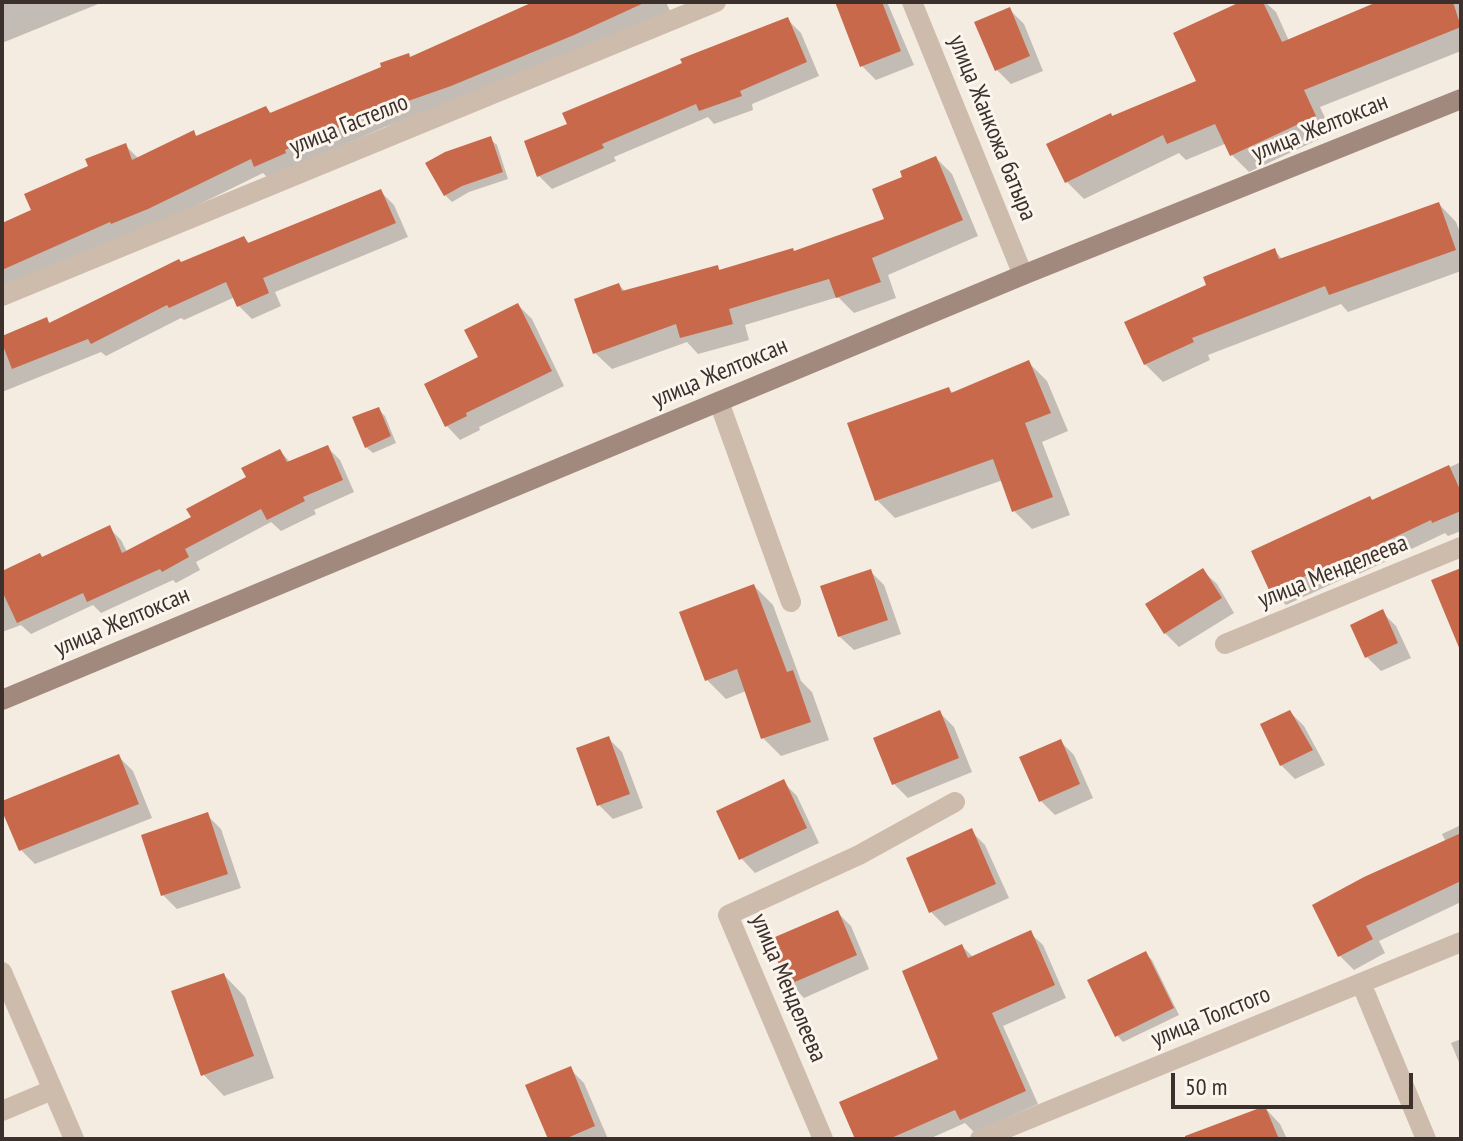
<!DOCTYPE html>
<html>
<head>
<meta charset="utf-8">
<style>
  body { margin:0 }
  #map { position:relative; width:1463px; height:1141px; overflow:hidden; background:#f4ebe1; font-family:"PT Sans Narrow",sans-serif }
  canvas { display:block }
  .frame { position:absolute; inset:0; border:4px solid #3b302b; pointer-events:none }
  .scale { position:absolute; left:1171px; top:1073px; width:242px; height:36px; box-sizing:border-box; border:4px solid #3b302b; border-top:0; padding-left:10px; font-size:24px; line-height:28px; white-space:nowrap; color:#3b302b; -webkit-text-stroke:6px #fbf5ee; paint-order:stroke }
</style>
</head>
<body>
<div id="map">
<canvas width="1463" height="1141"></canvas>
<div class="frame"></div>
<div class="scale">50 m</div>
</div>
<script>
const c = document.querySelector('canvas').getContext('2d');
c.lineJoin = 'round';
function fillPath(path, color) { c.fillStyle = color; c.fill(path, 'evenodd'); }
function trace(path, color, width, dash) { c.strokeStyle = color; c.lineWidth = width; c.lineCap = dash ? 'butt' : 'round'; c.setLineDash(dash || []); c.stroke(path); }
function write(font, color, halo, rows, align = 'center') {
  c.font = font + ' "PT Sans Narrow",sans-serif'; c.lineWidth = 6; c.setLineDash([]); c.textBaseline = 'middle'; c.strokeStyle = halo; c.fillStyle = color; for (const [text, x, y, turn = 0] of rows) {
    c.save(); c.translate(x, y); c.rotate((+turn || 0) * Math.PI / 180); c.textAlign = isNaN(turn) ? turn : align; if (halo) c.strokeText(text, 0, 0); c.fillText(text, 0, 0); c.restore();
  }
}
const shadow = new Path2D(`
  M2 2H103L2 43Z
  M539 2H666L670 11 466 100 385 127 298 165 270 180 263 173 163 222 2 292V226L34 211 90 167 126 146 139 159 193 133 198 137 266 108 272 114 412 59Z
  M848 2H887L914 65 876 80 862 66Z
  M1245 2H1265L1276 12 1289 41 1384 2H1461V51L1320 107 1332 133 1249 172 1232 155 1227 143 1186 160 1179 153 1084 199 1067 182 1049 145 1198 82Z
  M1009 9 1024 24 1043 71 1011 84 997 70 977 23Z
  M788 20 801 33 819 76 752 104 753 110 714 124 708 117 614 157 616 161 552 189 539 176 569 125Z
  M490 139 497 145 508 179 469 192 452 202 445 195Z
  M936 158 952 174 978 236 888 275 896 298 854 313 838 297 745 325 749 340 698 354 687 342 612 369 595 353 619 285 626 292 718 268 721 271 795 253 887 220 905 178Z
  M381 192 394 205 408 237 275 292 281 306 252 319 239 306 235 297 184 320 181 318 106 356 101 352 2 392V338L47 320 51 324 244 238 250 244Z
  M1439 204 1456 222 1461 235V271L1348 312 1341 304 1208 355 1210 360 1163 382 1145 364 1275 251 1283 260Z
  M518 305 532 319 564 386 479 427 480 430 460 440 446 425 480 358Z
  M1029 363 1047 381 1068 431 1042 442 1070 515 1032 529 1014 511 1003 480 895 518 877 500 949 389 954 394Z
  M378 409 385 416 396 443 373 453 366 447Z
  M327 447 340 460 354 492 314 510 316 514 281 531 271 522 196 562 200 570 176 583 173 580 101 613 93 605 31 634 21 625 2 632V580L109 528 121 540 127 552 193 517 249 478 280 451 291 463Z
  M1461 462V531L1448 536 1445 533 1359 574 1358 572 1286 605 1272 591 1373 502Z
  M1202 570 1217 584 1234 613 1179 647 1165 633Z
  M870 571 884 585 901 634 854 650 839 636Z
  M754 586 773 605 801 681 812 692 829 740 781 756 762 737 746 691 726 699 707 680Z
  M1382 612 1396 626 1411 658 1381 671 1367 657Z
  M1290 712 1304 726 1325 765 1295 779 1281 765Z
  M940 713 954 727 972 772 908 798 894 784Z
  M608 738 622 752 643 808 613 819 599 805Z
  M1060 741 1074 755 1093 798 1055 815 1041 801Z
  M119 757 133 771 152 818 35 864 21 850 2 803Z
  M783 782 797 796 819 843 755 873 741 858Z
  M207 815 221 829 241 888 177 909 163 895Z
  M1461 825V902L1379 941 1385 953 1354 970 1340 956 1315 906 1446 842 1442 834Z
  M971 831 985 845 1009 898 945 926 931 912Z
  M837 912 851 926 869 969 804 998 790 983Z
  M1030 933 1043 945 1066 998 1003 1026 1038 1104 974 1132 965 1123 929 1139H857L941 1060 962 946 974 958Z
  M1145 953 1152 960 1179 1015 1123 1042 1117 1035Z
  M224 975 245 997 274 1078 224 1096 203 1074Z
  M1461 1039V1067L1451 1043Z
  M570 1069 584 1083 608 1139H550Z
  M1265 1108 1280 1124 1287 1139H1195Z`);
const building = new Path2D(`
  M533 2H646L574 35 451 86 371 114 285 150 286 153 254 167 251 159 148 209 111 224 110 222 2 270V223L31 210 24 194 88 166 85 159 126 143 132 160 194 130 196 136 266 106 270 113 381 67 380 63 409 53 410 57Z
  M835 2H882L901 51 860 67Z
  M1240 2H1263L1282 42 1377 2H1453L1461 27 1304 90 1316 116 1230 156 1215 124 1167 144 1163 135 1065 183 1046 144 1111 113 1112 116 1196 81 1173 33Z
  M1010 7 1030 56 995 71 974 22Z
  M788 17 807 62 740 91 742 96 699 111 696 104 602 144 604 148 537 177 524 141 567 124 562 113 682 63 680 59Z
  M491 136 503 172 462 186 444 196 425 163 445 152Z
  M936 156 963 220 872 258 881 282 836 298 829 279 729 309 733 324 680 338 676 324 593 354 574 299 619 283 622 291 718 265 719 270 793 248 794 251 884 219 872 189 902 177 900 171Z
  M381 189 396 223 263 278 269 293 237 307 226 282 169 308 167 305 91 344 88 339 12 369 2 343V336L47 317 49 323 179 259 181 262 244 236 248 243Z
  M1439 202 1456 250 1329 295 1325 286 1192 338 1194 342 1144 365 1124 322 1206 285 1203 277 1275 248 1279 259Z
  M518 303 552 371 466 413 467 416 445 427 424 384 478 357 464 330Z
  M1029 360 1051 413 1025 423 1053 497 1012 512 993 459 875 501 847 423 949 387 951 393Z
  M379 407 391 436 365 448 352 417Z
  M328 445 343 480 303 497 305 501 267 520 261 509 185 549 189 557 162 572 160 569 87 602 83 593 17 623 2 591V571L40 553 42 557 110 525 122 553 191 517 186 509 246 477 241 468 280 449 287 462Z
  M1449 465 1461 492V511L1432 523 1431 520 1344 561 1343 559 1270 592 1251 551 1370 496 1372 500Z
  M1203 568 1222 598 1164 634 1145 604Z
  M1461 568V650H1460L1431 580Z
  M871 569 888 620 838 637 820 586Z
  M754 584 787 672 793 670 811 722 761 739 737 669 705 681 679 612Z
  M1383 609 1398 643 1365 658 1350 625Z
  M940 710 959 758 892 785 873 738Z
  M1290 710 1313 750 1280 766 1260 724Z
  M609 736 630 794 597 806 576 748Z
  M1061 739 1080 784 1039 802 1019 757Z
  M119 754 139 804 19 851 2 811V801Z
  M784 779 807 828 739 860 716 811Z
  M208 812 228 874 161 896 141 835Z
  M972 828 996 884 929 913 906 858Z
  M1461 833V881L1366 926 1373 939 1338 957 1312 905 1364 877Z
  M838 910 857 955 788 985 768 940Z
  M1031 930 1055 985 992 1013 1026 1091 960 1120 955 1110 889 1139H855L839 1102 938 1059 902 971 962 944 968 958Z
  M1146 951 1174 1008 1115 1037 1087 980Z
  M224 973 254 1056 201 1076 171 991Z
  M571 1066 595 1126 565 1139H548L525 1085Z
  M1265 1106 1279 1139H1185V1136Z`);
const minor = new Path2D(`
  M912 2 1023 275
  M2 296 716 2
  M719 402 791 602
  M1225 644 1461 547
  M2 972 74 1139
  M1361 983 1426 1139
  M2 1111 52 1090
  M823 1139 728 915 859 855 955 802
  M980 1139 1461 942`);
const secondary = new Path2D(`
  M2 700 1023 275 1461 99`);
const streetNames = [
  ["улица Гастелло",349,125,-22],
  ["улица Жанкожа батыра",992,128,68],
  ["улица Желтоксан",1320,128,-22],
  ["улица Желтоксан",720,373,-23],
  ["улица Менделеева",1333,572,-22],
  ["улица Желтоксан",122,622,-23],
  ["улица Менделеева",788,988,67],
  ["улица Толстого",1211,1017,-22]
];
fillPath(shadow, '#0003');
fillPath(building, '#c8694b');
trace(minor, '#cdbbac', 20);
trace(secondary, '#a18a7d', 20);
write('24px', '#3b302b', '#fbf5ee', streetNames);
</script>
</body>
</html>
